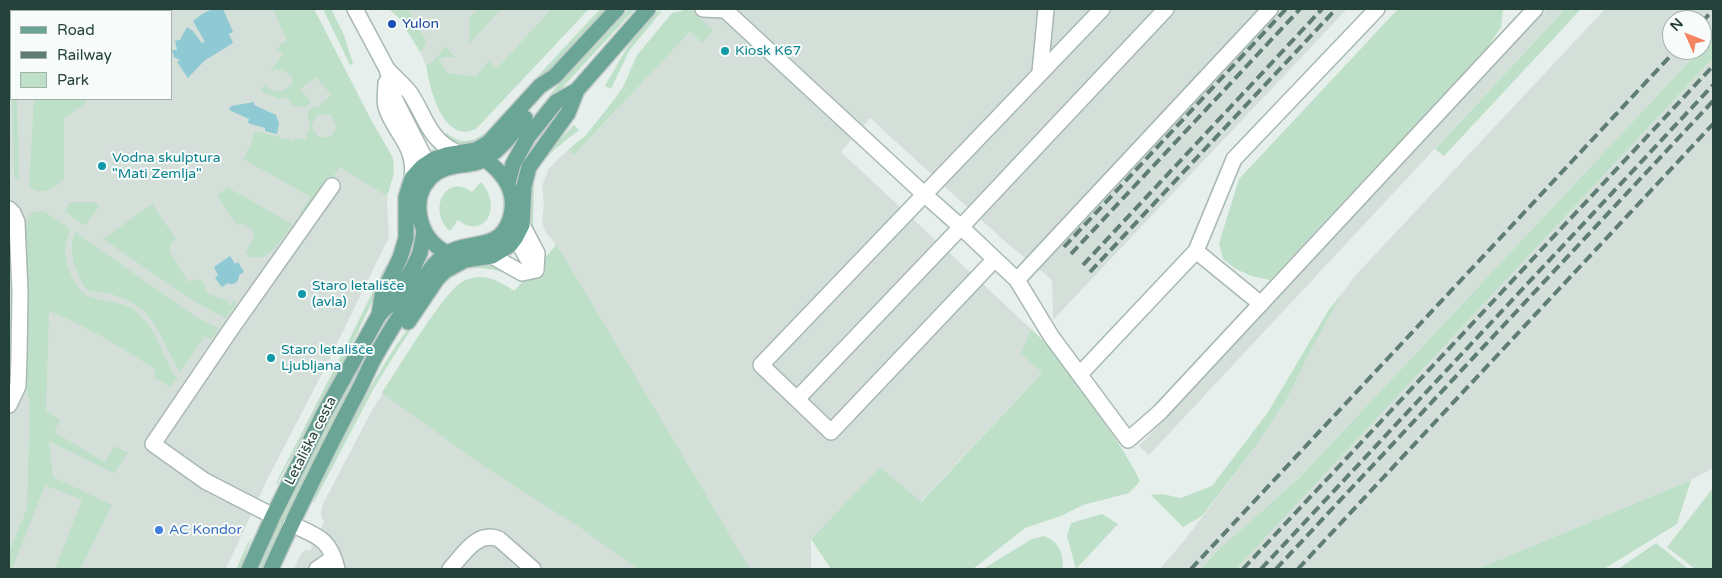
<!DOCTYPE html>
<html>
<head>
<meta charset="utf-8">
<style>
  body { margin:0 }
  #map { position:relative; width:1722px; height:578px; overflow:hidden; background:#e6efeb; font-family:"Varela Round",sans-serif }
  canvas { display:block }
  .frame { position:absolute; inset:0; border:10px solid #24423a; pointer-events:none }
  .legend { position:absolute; left:10px; top:10px; width:162px; height:90px; box-sizing:border-box; background:#f7fbf9; border:1px solid #a3b1ad; margin:0; padding:6px 9px; list-style:none; font-size:15px; color:#24423a }
  .legend li { display:flex; align-items:center; gap:10px; height:25px }
  .legend b { width:25px; border:1px solid #a3b1ad }
  .north { position:absolute; left:1662px; top:10px; width:50px; height:50px; box-sizing:border-box; background:#f7fbf9; border:1px solid #a3b1ad; border-radius:50%; rotate:314deg; font-size:14px; font-weight:700; line-height:20px; text-align:center; color:#24423a }
  .north::after { content:''; display:block; margin:auto; width:18px; height:22px; background:#f4845f; clip-path:polygon(50% 0,100% 100%,50% 72%,0 100%) }
</style>
</head>
<body>
<div id="map">
<canvas width="1722" height="578"></canvas>
<div class="frame"></div>
<ul class="legend">
<li><b style="height:6px;background:#6aa596"></b>Road</li>
<li><b style="height:6px;background:#5f7d75"></b>Railway</li>
<li><b style="height:14px;background:#bfe0c8"></b>Park</li>
</ul>
<div class="north">N</div>
</div>
<script>
const c = document.querySelector('canvas').getContext('2d');
c.lineJoin = 'round';
function fillPath(path, color) { c.fillStyle = color; c.fill(path, 'evenodd'); }
function trace(path, color, width, dash) { c.strokeStyle = color; c.lineWidth = width; c.lineCap = dash ? 'butt' : 'round'; c.setLineDash(dash || []); c.stroke(path); }
function write(font, color, halo, rows, align = 'center') {
  c.font = font + ' "Varela Round",sans-serif'; c.lineWidth = 4; c.setLineDash([]); c.textBaseline = 'middle'; c.strokeStyle = halo; c.fillStyle = color; for (const [text, x, y, turn = 0] of rows) {
    c.save(); c.translate(x, y); c.rotate((+turn || 0) * Math.PI / 180); c.textAlign = isNaN(turn) ? turn : align; if (halo) c.strokeText(text, 0, 0); c.fillText(text, 0, 0); c.restore();
  }
}
const built = new Path2D(`
  M9 9H314L369 116 393 158 394 173 388 193 387 200 389 237 326 366 267 480 226 569H9ZM11 11H171V99H11Z
  M408 9H551L497 68 476 76 447 73 439 58 455 57 446 46 432 62 426 65 420 52 427 43Z
  M689 9H1347L1053 320 1052 280 1000 237 870 118 841 152 1031 329 1021 353 1042 373 920 502 880 468 811 539V569H294L301 554 305 550 310 551 324 522 321 515 322 506 371 412 442 303 456 286 464 281 474 278 484 277 493 279 514 291 556 245 545 231 542 221 544 205 542 186 549 168 568 150 574 155 690 32 700 41 692 11Z
  M1547 9H1565L1149 455 1139 446Z
  M1605 9H1713V36L1702 48V20H1672V50H1700L1301 476 1217 551 1201 569H1160L1184 541 1255 447 1288 397 1309 354 1343 292 1354 277Z
  M1713 58V468L1691 480 1477 569H1236Z`);
const green = new Path2D(`
  M273 9H314L369 116 393 158 394 173 388 193 385 195 340 167 308 211 299 214 311 197 243 159 250 147 255 131 294 141 295 137 305 140 310 127 307 113 314 106 316 108 331 95 316 77 300 89 311 102 305 108 292 105 290 100 284 97 279 99 265 93 261 89 264 85C275 94 283 94 292 83V78C287 71 278 68 270 71L283 54 277 49 282 43 287 41ZM330 114 337 126 331 137H318L311 126 317 115Z
  M323 9H331L344 35 353 64 350 65Z
  M389 9H408L427 43 420 52 399 18Z
  M478 9H501L469 44 470 17Z
  M551 9H589L476 129C472 130 468 132 465 132 439 131 429 84 426 65L432 62 446 46 455 57 439 58 447 73 476 76 489 61 497 68Z
  M600 9H606L500 123 497 120Z
  M629 9H635L562 88 518 140 515 138 558 85Z
  M684 9 692 11 712 29V32L703 42 700 41 690 32 574 155 568 150 586 135 613 101 623 87 637 55 672 13 682 11Z
  M1398 9H1503L1501 27 1487 48 1270 280 1251 276 1236 269 1223 259 1219 243 1239 179Z
  M1565 9H1581L1444 156 1435 149Z
  M660 10 661 12 629 51 611 89 605 86C619 62 637 26 660 10Z
  M1713 36V58L1236 569H1201L1217 551 1301 476 1700 50H1702V48Z
  M12 99H17L19 181 14 177Z
  M34 99H85L86 103 64 118V179C51 188 44 197 29 187Z
  M574 125 579 130 555 149 543 161 540 159Z
  M447 133C458 143 471 144 483 134L486 137C470 146 457 147 442 136Z
  M531 178 534 181 533 224 537 237 535 239 530 225Z
  M481 182C503 206 485 241 458 220L450 231C427 211 445 172 472 192Z
  M227 187 292 224C282 238 271 262 250 257L246 252 254 236 252 229 242 223 237 225 217 196Z
  M70 202H95L99 206 85 226 64 211Z
  M152 204 176 239 171 243 169 251 188 282 194 279 202 281 208 294 229 301 227 305H231L233 301 237 302 226 318 195 302 103 239Z
  M44 211 70 229C68 236 65 244 65 251 66 266 75 291 90 297 106 302 127 301 140 315 145 321 150 327 154 333 162 348 166 364 177 378L171 387 153 377 156 370C122 348 87 326 49 311L46 410 60 420 54 432 105 462 115 446 128 453 114 473 49 441 53 477 112 505 80 569H55L82 500 45 485 12 569H9V553L27 508 30 398 27 397 26 225 29 215 35 212Z
  M75 232 199 319 219 328 211 339 205 336 181 371 180 372C167 352 161 329 145 312 136 303 120 296 107 293 101 292 94 293 88 290 81 285 78 274 75 266 71 254 71 245 75 232Z
  M557 245 750 569H638L579 527 485 467 382 393C396 372 445 289 464 281 481 272 500 281 514 291Z
  M386 265 389 266 351 346 277 484 276 483 347 344Z
  M479 265H491L507 270 505 273C487 267 464 264 450 279L448 277 461 268Z
  M414 277C360 373 307 469 262 569H258C303 468 354 371 414 277Z
  M1343 292 1309 354 1288 397 1255 447 1202 516 1183 527 1151 495 1162 494 1181 498 1212 486 1268 412 1328 311Z
  M429 303 400 346 374 388 314 502H313C318 481 331 461 341 442 367 394 392 344 429 303Z
  M1031 329C1056 351 1074 379 1093 406 1110 431 1127 454 1140 481L1129 493 1083 505 1061 516 1025 528 973 569H831L811 539 880 467 921 502 1042 373 1021 353Z
  M1691 480 1677 524 1604 569H1477Z
  M1713 488V569H1695L1667 547Z
  M1102 514 1118 524 1076 569 1067 536 1071 523Z
  M1044 536C1060 542 1063 553 1063 569H983L1032 539Z
  M250 539H251L240 569H236Z
  M1656 543 1688 569H1618Z`);
const water = new Path2D(`
  M213 9H223L233 32 229 34 233 43 204 61 188 78 177 62 180 60 174 57 172 50H177L175 41 180 40 187 27 193 31 202 43 205 42 193 21 202 14Z
  M254 102V105L276 115 279 124 277 134 265 131V128L248 123 249 119 229 110 231 106Z
  M230 256 235 264 238 262 244 272 239 275C239 282 234 286 228 283L222 287 215 278 218 275 214 267Z`);
const minor = new Path2D(`
  M355 9 387 69 395 100 424 157 427 177
  M703 9 725 10
  M724 9 925 195 961 227 1017 280 1051 336 1128 440 1160 412 1535 9
  M388 70C395 78 404 85 410 93 426 117 428 140 458 153
  M1040 72 1046 9
  M386 83C386 90 384 100 386 107 394 133 417 146 412 178
  M9 209 13 213 17 222 20 292 19 357 18 386 9 405
  M522 225 537 253 536 270
  M510 227 527 258 536 270
  M1196 251 1261 304
  M492 256 522 273 536 270
  M995 259 831 432 761 365 1102 9
  M1017 280 1270 9
  M1080 374 1196 251 1234 159 1377 9
  M797 399 961 227 1166 9
  M273 516 205 481 153 444 231 329 332 186
  M291 524C317 536 330 538 337 569
  M317 569 333 558
  M450 569C463 555 477 530 499 539L533 569`);
const major = new Path2D(`
  M508 183 513 164 528 137 556 102 577 90 648 9
  M454 256C438 250 426 239 421 222 413 195 427 170 455 166 466 164 479 164 488 157 503 147 514 131 525 118
  M379 315 382 295 400 258 406 238V197L412 178 422 167 434 159 446 155 476 150 488 143 540 86 555 76 617 9
  M408 322 437 279 445 271 465 260 492 256 510 245 516 237 522 225 524 186 529 167 568 113 577 90
  M249 569 273 516 323 415 379 315 394 300 414 266 420 253 424 232
  M271 569C297 511 325 455 354 399 362 385 368 369 376 355 391 328 409 301 426 275 433 265 442 254 454 250 476 241 500 249 510 219 520 187 497 164 470 151`);
const rail = new Path2D(`
  M1702 22 1713 10
  M1064 247 1286 9
  M1071 254 1300 9
  M1083 265 1322 9
  M1090 272 1336 9
  M1191 569 1676 50
  M1243 569 1713 66
  M1261 569 1713 85
  M1276 569 1713 101
  M1298 569 1713 124`);
const markers = [
  [392,24,5,"#1a4fb4"],
  [725,51,5,"#0f9aa8"],
  [102,166,5,"#0f9aa8"],
  [302,294,5,"#0f9aa8"],
  [271,358,5,"#0f9aa8"],
  [159,530,5,"#3f7fe0"]
];
const transitNames = [
  ["Yulon",402,24]
];
const cultureNames = [
  ["Kiosk K67",735,51],
  ["Vodna skulptura",112,158],
  ["\"Mati Zemlja\"",112,174],
  ["Staro letališče",312,286],
  ["(avla)",312,302],
  ["Staro letališče",281,350],
  ["Ljubljana",281,366]
];
const streetNames = [
  ["Letališka cesta",311,441,-63]
];
const shopNames = [
  ["AC Kondor",169,530]
];
fillPath(built, '#d4dfda');
fillPath(green, '#bfe0c8');
fillPath(water, '#8ec9d4');
trace(minor, '#a8b8b2', 18);
trace(major, '#c2cac8', 18);
trace(minor, '#fff', 15);
trace(major, '#6aa596', 15);
trace(rail, '#5f7d75', 4, [10, 5]);
for (const [x, y, r, color] of markers) { const dot = new Path2D(); dot.arc(x, y, r, 0, 2 * Math.PI); c.fillStyle = color; c.fill(dot); trace(dot, '#f7fbf9', 2); }
write('14px', '#164399', '#f7fbf9', transitNames, 'left');
write('14px', '#0d838f', '#f7fbf9', cultureNames, 'left');
write('14px', '#24423a', '#f7fbf9', streetNames);
write('14px', '#366cbe', '#f7fbf9', shopNames, 'left');
</script>
</body>
</html>
